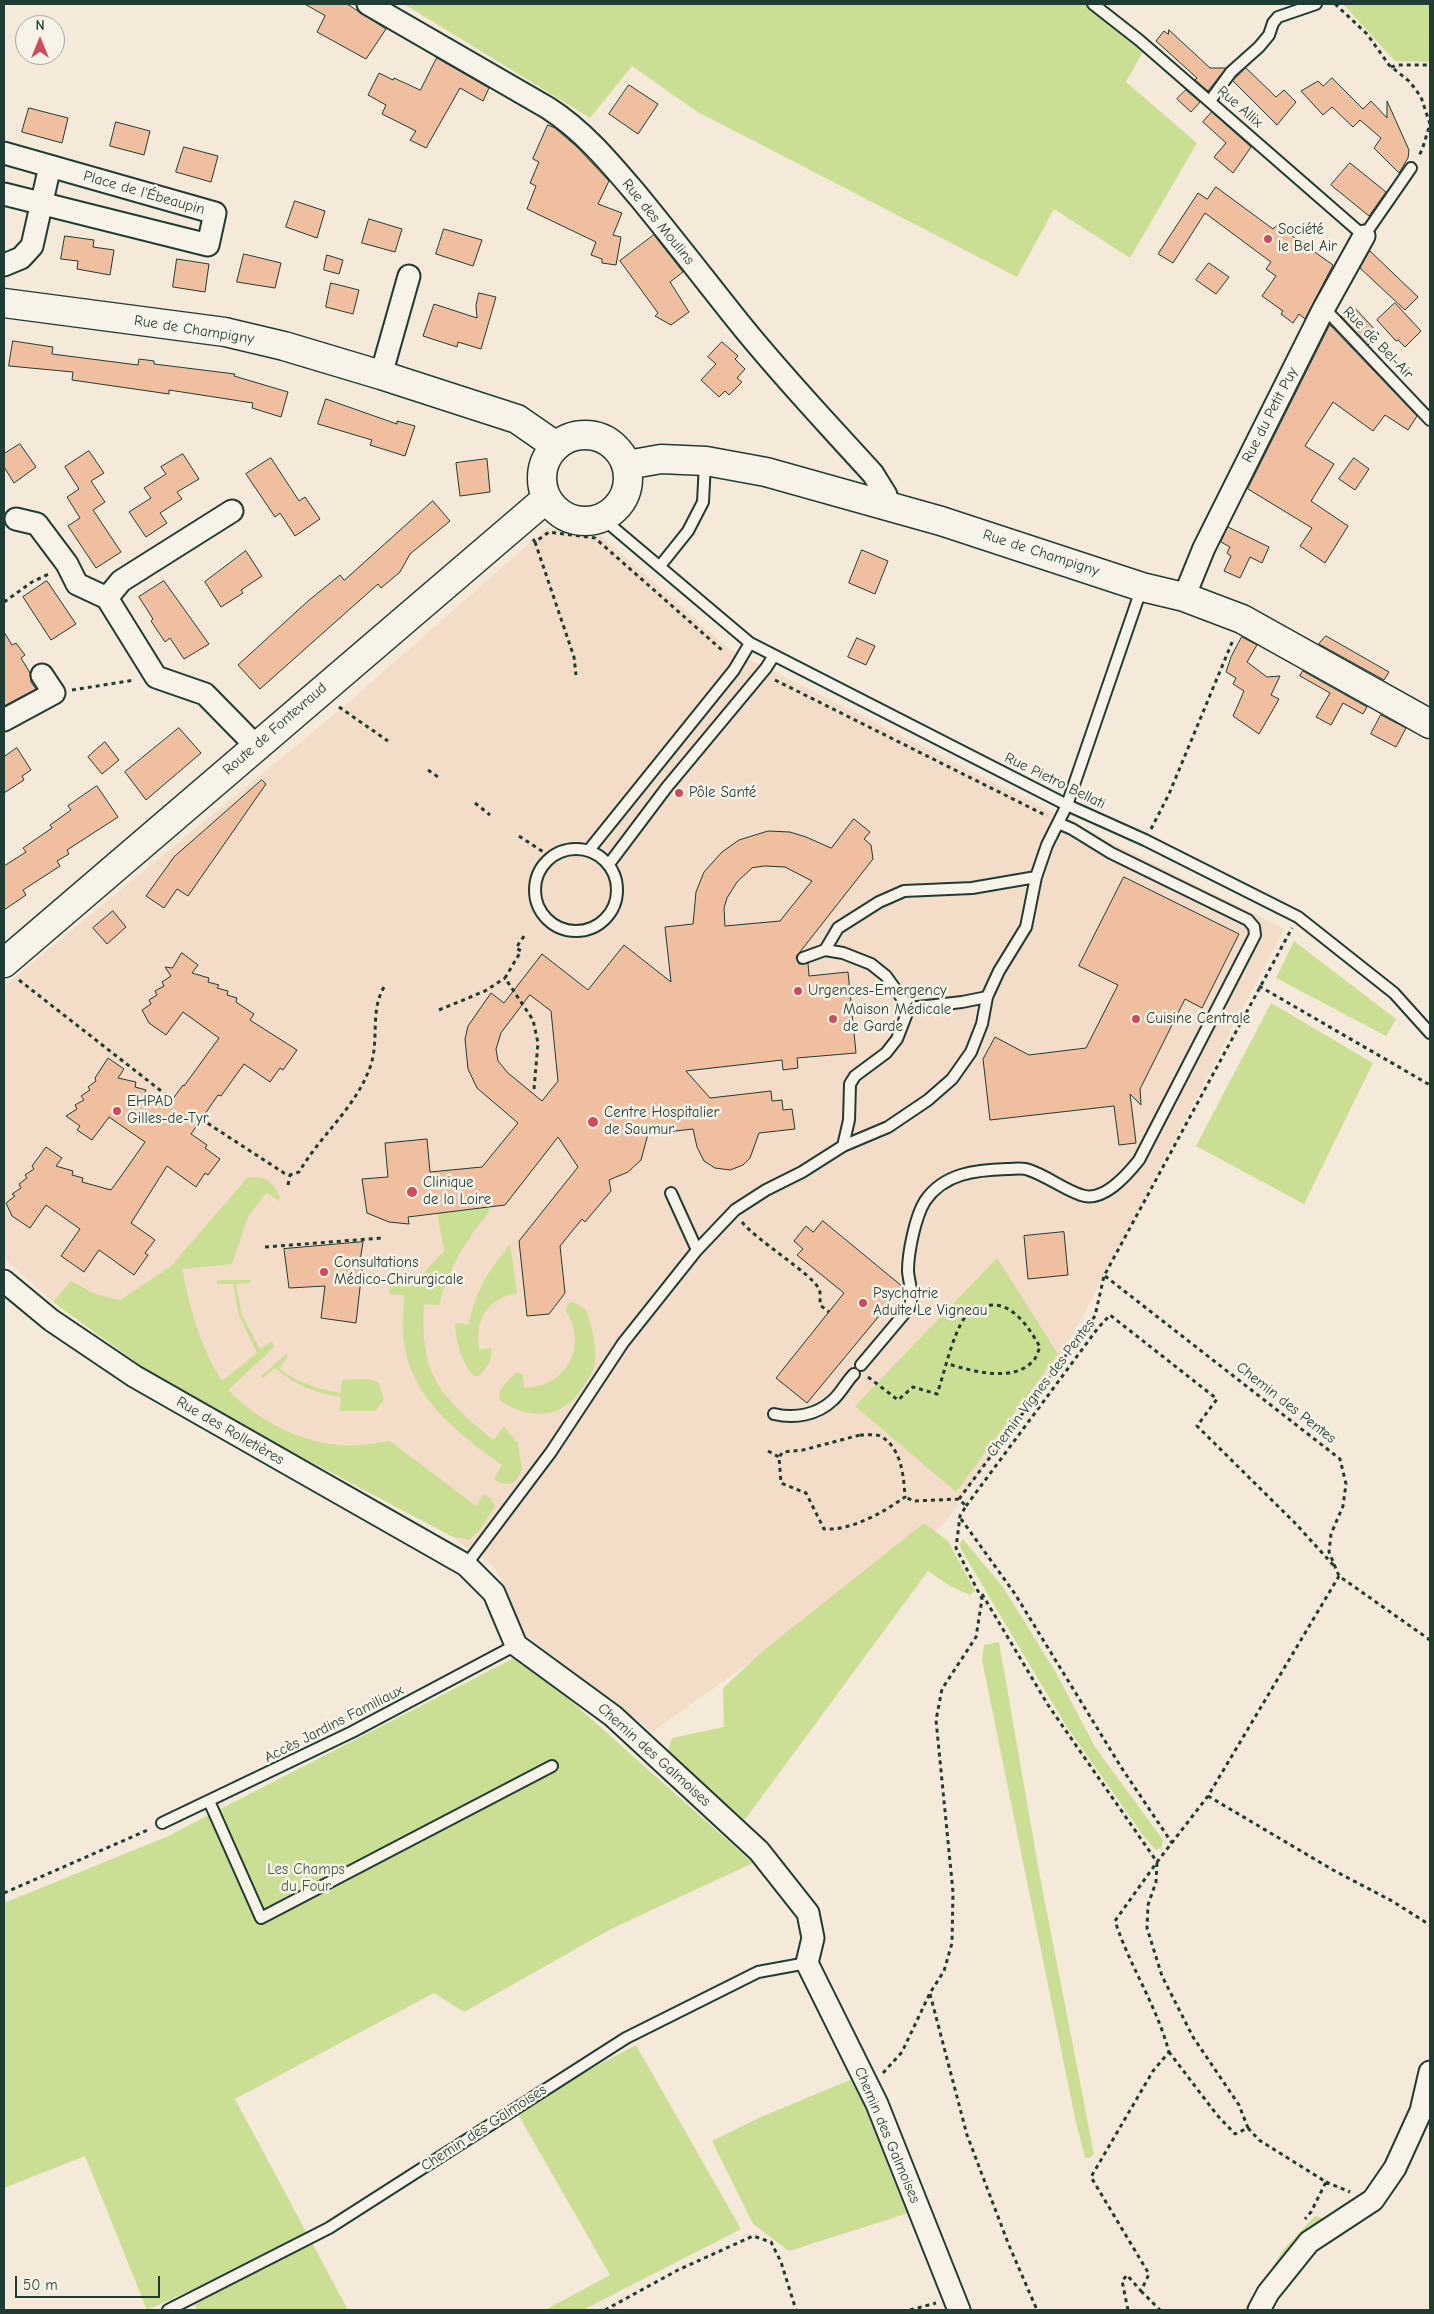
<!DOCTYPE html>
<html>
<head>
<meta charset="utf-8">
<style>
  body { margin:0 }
  #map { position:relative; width:1434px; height:2314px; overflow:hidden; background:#f5e9d9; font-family:"Comic Neue",sans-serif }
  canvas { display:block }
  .frame { position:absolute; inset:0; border:5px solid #1f3d34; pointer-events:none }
  .north { position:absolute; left:15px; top:15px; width:50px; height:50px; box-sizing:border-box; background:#f7f3e8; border:1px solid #a1aaa0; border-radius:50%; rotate:0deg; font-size:14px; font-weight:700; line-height:20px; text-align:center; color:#1f3d34 }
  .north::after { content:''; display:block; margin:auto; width:18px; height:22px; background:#d1495b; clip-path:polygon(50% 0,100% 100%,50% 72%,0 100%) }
  .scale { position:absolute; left:15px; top:2276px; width:145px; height:22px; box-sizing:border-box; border:2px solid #1f3d34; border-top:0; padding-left:6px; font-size:15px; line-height:18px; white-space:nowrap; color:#1f3d34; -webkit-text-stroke:4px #f7f3e8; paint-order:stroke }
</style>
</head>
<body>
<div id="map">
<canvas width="1434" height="2314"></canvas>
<div class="frame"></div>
<div class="north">N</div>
<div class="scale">50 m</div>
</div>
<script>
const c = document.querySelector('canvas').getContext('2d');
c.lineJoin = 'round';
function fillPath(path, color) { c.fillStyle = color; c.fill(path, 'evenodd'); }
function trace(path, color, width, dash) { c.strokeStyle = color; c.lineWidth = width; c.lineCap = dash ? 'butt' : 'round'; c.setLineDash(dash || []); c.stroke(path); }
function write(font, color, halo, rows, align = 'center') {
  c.font = font + ' "Comic Neue",sans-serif'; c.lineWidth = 5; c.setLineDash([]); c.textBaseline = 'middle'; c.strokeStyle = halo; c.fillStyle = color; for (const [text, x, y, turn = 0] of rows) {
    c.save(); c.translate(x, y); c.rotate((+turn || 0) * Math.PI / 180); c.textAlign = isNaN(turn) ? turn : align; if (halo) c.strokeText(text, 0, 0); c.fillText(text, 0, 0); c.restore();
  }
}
const built = new Path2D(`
  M547 528 600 535 729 649 1284 929 1064 1352 943 1525 652 1732 526 1635 494 1566 451 1536 232 1420 144 1368 53 1302 4 1258V986L342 708Z`);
const green = new Path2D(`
  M404 4H1103L1149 41 1126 82 1197 143 1130 258 1054 209 1017 277 696 111 632 66 590 118Z
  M1343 4H1430V62L1395 61Z
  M1294 941 1396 1019 1386 1036 1276 978Z
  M1271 1003 1373 1063 1304 1204 1196 1146Z
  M248 1177C252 1178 258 1177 262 1178 271 1181 280 1192 280 1201L266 1193 248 1217 232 1264 182 1269C190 1308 200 1347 222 1381L257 1353 239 1316 233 1284H217V1280H251L250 1283 236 1284 242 1315 260 1349 272 1341 274 1347 228 1390C256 1419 299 1442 340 1445 357 1447 374 1443 390 1441L476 1506 484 1494 491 1499 495 1506 479 1531 469 1540 451 1536 232 1420 144 1368 53 1302 71 1281 95 1294 120 1300 171 1266Z
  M489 1207V1212C465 1242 449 1267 439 1305L424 1304C420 1378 440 1395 493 1440L504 1427 518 1443 522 1470C515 1485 507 1488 494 1479L502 1465C456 1432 407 1395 403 1334 402 1321 404 1308 404 1295L389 1294 390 1285 396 1276H420L444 1251 437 1212Z
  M510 1244 517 1293C486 1299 475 1319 479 1350L491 1348C493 1360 487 1367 479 1376H474C461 1363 456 1341 455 1323L469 1325C475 1290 489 1271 510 1244Z
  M997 1258 1058 1354 956 1492 855 1406Z
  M574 1302 586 1310C592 1327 598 1348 594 1366 593 1374 587 1381 583 1387 562 1420 532 1420 500 1401 497 1389 507 1381 516 1373L523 1374 524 1388C533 1387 542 1386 550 1381 577 1368 582 1332 565 1310L569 1303Z
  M286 1354 288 1357 279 1368C296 1382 319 1390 341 1393L342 1380 370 1379 379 1383 384 1400 375 1411H340L341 1397C317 1394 293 1384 275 1368L263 1378 261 1376Z
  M924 1523 948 1541 975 1591 970 1595 950 1586 928 1571 741 1825 665 1759 672 1738 724 1727 723 1688 763 1651Z
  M963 1539 1003 1587 1055 1671 1095 1747 1163 1840 1162 1847 1156 1850 1145 1838 1065 1724 962 1551 959 1544Z
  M999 1642 1040 1877 1094 2154 1090 2158H1085L1075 2118 982 1660 984 1645Z
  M517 1653 753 1863 611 1929 464 2012 434 1993 235 2099 348 2310H197L195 2304 207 2298 200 2286 147 2310 85 2156 4 2188V1903L166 1837 514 1658Z
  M636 2045 741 2229 583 2310H545L610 2275 515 2109Z
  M857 2077 912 2212 789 2251 753 2224 712 2141 761 2117Z
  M1315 2216 1323 2218 1329 2224 1251 2310H1244L1284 2249Z`);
const building = new Path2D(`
  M305 4H347L386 29 366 59 317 32 325 16Z
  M1169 30 1210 68H1226L1208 91 1195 80 1197 78 1156 41 1164 31 1168 34Z
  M437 58 489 88 483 101 460 88 426 148 410 140 416 131 382 114 386 105 368 95 379 73 393 80 394 78 420 90Z
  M1246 68 1276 97 1284 90 1296 102 1277 125 1233 81Z
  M1332 78 1363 109 1371 101 1387 118V101L1409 150 1408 158 1399 173 1374 148 1381 138 1360 120 1353 127 1332 107 1323 115 1301 91 1318 81 1323 86Z
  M629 85 658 104 638 134 609 114Z
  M1186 90 1200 102 1191 112 1177 99Z
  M29 108 68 118 62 143 22 132Z
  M1212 112 1251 147 1233 173 1214 157 1226 143 1203 122Z
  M116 122 150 131 144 155 110 146Z
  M548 125 555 128 577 147 609 181 598 204 622 213 613 235 621 237 616 265 602 263V259L591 255 596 242 527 209 536 186 530 183 539 162 533 159Z
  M184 147 218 156 211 182 176 172Z
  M1350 163 1386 192 1369 216 1331 185Z
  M1216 187 1273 229 1277 225 1333 265 1305 319 1299 314 1293 323 1281 314 1283 311 1262 296 1276 276 1266 269 1271 262 1205 213 1173 263 1158 254 1198 193 1207 199Z
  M295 201 325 211 317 238 286 227Z
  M369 219 402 229 395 252 362 243Z
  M444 229 482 240 473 266 436 254Z
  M654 235 683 272 670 282 689 312 671 325 655 316 658 313 620 261Z
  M65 236 94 240 93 247 114 250 110 275 77 269 78 261 61 259Z
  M1370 251 1418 297 1405 310 1360 268Z
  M244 254 281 263 275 288 237 282Z
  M327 255 343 260 339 274 324 270Z
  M177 259 209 264 205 292 173 287Z
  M1209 263 1229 277 1216 294 1196 280Z
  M331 283 359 290 353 314 326 307Z
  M479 293 496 297 481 349 458 342 457 347 423 336 434 304 477 318 476 306Z
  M1395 303 1421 331 1405 347 1398 340 1396 341 1377 320Z
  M1352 305 1379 334 1368 345 1341 316Z
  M1330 325 1417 416 1408 430 1385 415 1373 431 1333 402 1305 446 1334 464 1311 501 1348 526 1325 563 1300 546 1312 528 1248 489Z
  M13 341 53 347 52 354 138 365 139 359 154 361V364L235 374 234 376 288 392 281 417 252 408 253 403 169 390V394L72 380 73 372 9 366Z
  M722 342 738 356 735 359 745 369 737 378 742 382 729 395 725 391 719 397 701 380 716 364 708 357Z
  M326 399 397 424V421L415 426 405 456 370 445 372 440 318 424Z
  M20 444 36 467 14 483 4 467V454Z
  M89 451 104 473 91 481 105 502 93 510 121 552 96 568 68 526 80 518 67 497 79 489 65 467Z
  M183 454 199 479 177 492 182 499 160 513 167 523 146 537 129 512 151 498 144 488 166 474 161 467Z
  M271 458 299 501 305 497 320 519 295 536 280 513 275 517 246 474Z
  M1354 458 1369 469 1355 490 1339 479Z
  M487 459 490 492 460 496 456 463Z
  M433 501 450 521 410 554 400 572 381 588 378 584 260 689 238 665 308 601 340 575 344 580Z
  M1228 527 1269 547 1262 563 1250 557 1240 578 1224 571 1231 556 1227 553 1230 547 1221 542Z
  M862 550 888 561 875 594 849 583Z
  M246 551 262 576 241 590 243 593 221 607 205 582Z
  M47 581 76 624 51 640 23 597Z
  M164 581 209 644 184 659 170 638 165 642 151 621 153 619 139 597Z
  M4 632 12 645 16 643 25 655 21 658 30 673 31 682 36 689 4 706Z
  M1326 636 1389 672 1384 680 1319 644Z
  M1242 637 1257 645 1247 662 1267 677 1280 676 1271 695 1279 699 1259 734 1233 716 1244 691 1233 684 1236 678 1226 672 1231 657Z
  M857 638 875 646 866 665 848 657Z
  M1303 671 1367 707 1363 714 1343 703 1331 725 1316 717 1330 693 1300 676Z
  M1381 715 1406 728 1396 747 1371 734Z
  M179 728 201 753 146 800 125 772Z
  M105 742 119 760 102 774 88 757Z
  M17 748 31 770 22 776 24 780 4 793V757Z
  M262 780 266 784 188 896 177 889 164 908 146 896 174 857Z
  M97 786 118 817 67 850 69 854 57 861 60 866 23 890 26 895 4 910V866L26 852 23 848 52 828 50 825 71 810 68 806Z
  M854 819 870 832 864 839 871 845 873 859 796 957 799 964 808 963 809 976 848 972 856 1053 797 1058 798 1068 783 1070 782 1060 686 1071 710 1098 771 1091 772 1101 782 1100 783 1110 792 1109 795 1129 759 1133 750 1158 743 1165 730 1170 715 1168 704 1161 697 1147 693 1129 648 1134 641 1160 628 1172 609 1180 611 1191 585 1222 582 1219 560 1246 565 1293 549 1314 527 1316 519 1241 578 1167 558 1137 505 1205 408 1217 409 1224 389 1222 367 1213 362 1179 388 1177 385 1143 427 1139 430 1172 482 1167 518 1123 477 1088 468 1069 465 1039 468 1026 491 993 504 1003 542 954 588 990 624 945 671 982 665 927 693 924 696 892 704 872 722 852 739 840 768 831 790 832 806 837 831 848ZM765 866 785 867 812 881 780 921 725 926 724 908 727 898 737 882 752 868ZM530 995 551 1011 558 1081 542 1101 508 1073 498 1061 496 1049 501 1033Z
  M1124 877 1239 934 1202 1008 1185 999 1140 1089 1141 1105 1130 1094 1136 1143 1119 1145 1114 1106 990 1120 983 1059 995 1037 1029 1055 1086 1048 1118 985 1079 966Z
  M113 911 126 927 107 944 93 928Z
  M182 953 198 965 192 973 209 978 208 982 219 985 217 988 228 991 227 995 237 998 236 1002 254 1014 250 1020 297 1050 283 1070 280 1068 270 1082 244 1064 221 1096 218 1095 191 1134 207 1145 205 1148 220 1159 208 1175 205 1173 196 1187 167 1166 131 1223 155 1240 145 1253 148 1255 134 1275 99 1250 84 1272 61 1256 80 1229 46 1205 30 1228 12 1216 6 1203 15 1196 12 1194 21 1188 19 1184 27 1178 25 1175 34 1169 32 1166 46 1147 62 1158 56 1166 73 1171 72 1175 83 1178 82 1182 111 1190 124 1172 145 1142 109 1117 92 1140 77 1130 80 1126 66 1116 77 1109 75 1105 84 1100 81 1096 90 1090 88 1087 96 1081 95 1078 108 1058 124 1069 118 1078 136 1082 135 1087 146 1090 144 1094 172 1100 183 1085 184 1086 219 1038 183 1012 166 1035 149 1023 142 1010 151 1004 149 1000 157 995 155 991 164 986 162 982 171 976 165 967 172 968Z
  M823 1221 903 1287 807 1403 776 1378 844 1293 797 1255 803 1249 794 1241 806 1226 813 1232Z
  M1064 1232 1068 1275 1028 1279 1024 1236Z
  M363 1242 360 1261H363L356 1323 321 1318 325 1286 289 1288 284 1249Z`);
const path = new Path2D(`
  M1335 4 1367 34 1389 65 1410 82 1421 97 1430 124 1422 150 1418 157
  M1391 67 1398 65H1430
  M533 539 535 542 549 532 595 538 723 651
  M535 542 574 657 576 675
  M4 602 32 582 51 573
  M775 680 1047 816
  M72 690 135 680
  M339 707 388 741
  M428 770 438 777
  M475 803 490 815
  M1151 829 1169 794 1233 640
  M519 836 551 857
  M524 936 516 948 521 951 505 978 533 1020 538 1043 534 1089
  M19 980 174 1101
  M1259 986 1430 1085
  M439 1010 485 991 505 978
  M201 1119 284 1173 290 1175 299 1172C320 1136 354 1109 369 1070 381 1041 368 1010 386 984
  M288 1185 290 1175
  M742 1222C757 1241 811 1273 819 1289 821 1294 820 1299 820 1305L829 1312
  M265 1247 382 1238
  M1105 1276 1340 1459 1346 1484 1343 1506 1331 1534 1329 1552 1339 1576 1430 1640
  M868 1377 898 1400 913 1387 937 1394C945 1371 952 1336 965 1317 967 1313 974 1311 978 1309 1007 1294 1027 1324 1040 1347 1038 1351 1037 1357 1033 1361 1013 1383 973 1371 948 1364
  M860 1435C865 1435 875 1434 880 1436 901 1446 904 1477 905 1497 884 1512 851 1531 824 1529L806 1493 781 1483 779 1457 783 1452 803 1450Z
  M768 1451 779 1457
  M959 1499 1095 1316 1104 1276 1292 928
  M966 1506 1098 1328 1110 1315 1217 1399 1197 1426 1295 1523 1336 1568
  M961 1519 1015 1594 1121 1767 1172 1843
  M982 1594 1048 1705 1157 1862 1208 1796 1339 1576
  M1208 1796 1333 1870 1392 1901 1430 1925
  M1157 1863 1156 1882 1148 1905 1147 1928 1162 1976 1193 2037 1239 2105 1248 2128 1235 2134 1217 2115 1169 2052
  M4 1893 150 1829
  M930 1994 967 2135 1008 2243 1037 2310
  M883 2073 902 2052 930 1993 944 1971 952 1943 953 1892 936 1720 942 1689 976 1637 982 1599 956 1548 960 1516 966 1506 959 1499 914 1501 905 1497
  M1248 2128 1259 2140 1326 2182 1311 2212 1305 2219
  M1326 2182 1350 2192
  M1141 2291 1160 2310
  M605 2310 678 2270 753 2236 771 2242 781 2262 796 2310
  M910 2310 936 2303
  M1128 2310 1122 2281 1127 2275 1141 2291 1149 2274 1091 2177 1153 2071 1169 2052C1156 2004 1130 1967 1115 1921L1157 1862`);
const lane = new Path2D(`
  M1093 4 1139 40 1364 236 1411 168
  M1210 101 1231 72 1259 47 1269 35 1273 23 1278 17 1316 4
  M1324 308 1430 420
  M602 518 750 643 1067 805 1145 840 1298 917 1394 993 1430 1033
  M660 566 688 531 703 502 705 463
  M535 890a41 41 0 1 1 82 0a41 41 0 1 1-82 0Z
  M589 850 734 670 750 643
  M609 864 667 787 766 668 773 657
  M825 950 838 928 879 902 904 891 972 888 1036 877
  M803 958 825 950 843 953 871 964 886 976 909 1008 962 1002 987 997
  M843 1146 849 1120 850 1084 855 1076 886 1053 897 1039 909 1008
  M671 1193 697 1250
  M861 1365 909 1308C915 1295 909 1285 908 1271 908 1253 915 1217 925 1201 944 1173 976 1170 1007 1169 1014 1169 1023 1167 1029 1170 1047 1176 1063 1189 1081 1195 1103 1203 1127 1175 1139 1160L1255 935 1254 927 1248 920 1111 853 1072 829 1058 823
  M774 1414C795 1419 817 1415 833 1400 841 1393 846 1382 854 1374
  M466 1565 551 1452 623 1343 697 1250 735 1210 766 1190 802 1172 843 1146 888 1127 928 1100 952 1079 971 1052 982 1024 987 997 999 971 1026 927 1036 877 1047 845 1067 805 1142 587
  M209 1801 261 1918 552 1766
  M162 1823 352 1732 516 1645
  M168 2310 329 2228 626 2038 758 1972 807 1963`);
const street = new Path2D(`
  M368 4 548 108C584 131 611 164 639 197 671 236 702 276 733 315 777 371 826 422 873 474L886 495V506
  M4 153 215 213 208 245 4 194
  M4 265 21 258 32 246 50 166
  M381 375 409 276
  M16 519 37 524 67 564 77 584 107 598 156 677 205 694 255 745
  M1184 597 1204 548 1324 308 1364 236
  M107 598 121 581 232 511
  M4 720 54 693 42 675
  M4 1281 51 1320 134 1376 466 1565 494 1593 516 1645 613 1716 759 1851 808 1913 813 1938 807 1963 877 2104 959 2310
  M1259 2310 1268 2293 1309 2242 1373 2200 1395 2168 1421 2111 1430 2072`);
const secondary = new Path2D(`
  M4 303 225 332 284 346 381 375 517 419 556 446
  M542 478a43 43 0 1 1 86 0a43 43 0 1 1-86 0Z
  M627 465 661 459 706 461 766 472 941 521 1142 587 1184 597 1242 619 1430 724
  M4 963 547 498`);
const markers = [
  [1268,239,5,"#d1495b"],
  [679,793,5,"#d1495b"],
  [798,991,5,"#d1495b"],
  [833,1019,5,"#d1495b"],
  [1136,1019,5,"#d1495b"],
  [117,1111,5,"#d1495b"],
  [593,1122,6,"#d1495b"],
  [412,1192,6,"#d1495b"],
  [324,1272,5,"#d1495b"],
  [863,1303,5,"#d1495b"]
];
const streetNames = [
  ["Rue Allix",1240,107,41],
  ["Place de l'Ébeaupin",144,193,16],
  ["Rue des Moulins",658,222,51],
  ["Rue de Champigny",194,330,9],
  ["Rue de Bel-Air",1378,343,46],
  ["Rue du Petit Puy",1270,415,-63],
  ["Rue de Champigny",1041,553,18],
  ["Route de Fontevraud",275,729,-41],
  ["Rue Pietro Bellati",1055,781,26],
  ["Chemin Vignes des Pentes",1041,1388,-53],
  ["Chemin des Pentes",1286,1403,38],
  ["Rue des Rolletières",230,1431,30],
  ["Accès Jardins Familiaux",334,1724,-27],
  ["Chemin des Galmoises",654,1755,42],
  ["Chemin des Galmoises",484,2128,-33],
  ["Chemin des Galmoises",887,2135,67]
];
const poiNames = [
  ["Société",1278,230],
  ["le Bel Air",1278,247],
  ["Pôle Santé",689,793],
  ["Urgences-Emergency",808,991],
  ["Maison Médicale",843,1010],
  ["de Garde",843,1027],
  ["Cuisine Centrale",1146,1019],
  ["EHPAD",127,1102],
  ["Gilles-de-Tyr",127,1119],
  ["Centre Hospitalier",604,1113],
  ["de Saumur",604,1130],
  ["Clinique",423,1183],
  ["de la Loire",423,1200],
  ["Consultations",334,1263],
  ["Médico-Chirurgicale",334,1280],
  ["Psychatrie",873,1294],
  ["Adulte Le Vigneau",873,1311]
];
const parkNames = [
  ["Les Champs",306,1870],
  ["du Four",306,1887]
];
fillPath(built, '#f3dcc8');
fillPath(green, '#cbdf94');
fillPath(building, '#efbf9f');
trace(building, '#1f3d34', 1);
trace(lane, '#1f3d34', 14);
trace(street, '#1f3d34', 25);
trace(secondary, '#1f3d34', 31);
trace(path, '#1f3d34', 3, [4, 4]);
trace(lane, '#f7f3e8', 10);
trace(street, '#f7f3e8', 21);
trace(secondary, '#f7f3e8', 28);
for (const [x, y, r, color] of markers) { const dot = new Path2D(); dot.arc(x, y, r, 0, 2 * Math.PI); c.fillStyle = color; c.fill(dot); trace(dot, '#f7f3e8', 2); }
write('15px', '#1f3d34', '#f7f3e8', streetNames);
write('15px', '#1f3d34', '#f7f3e8', poiNames, 'left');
write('15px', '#415d47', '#f7f3e8', parkNames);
</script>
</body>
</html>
